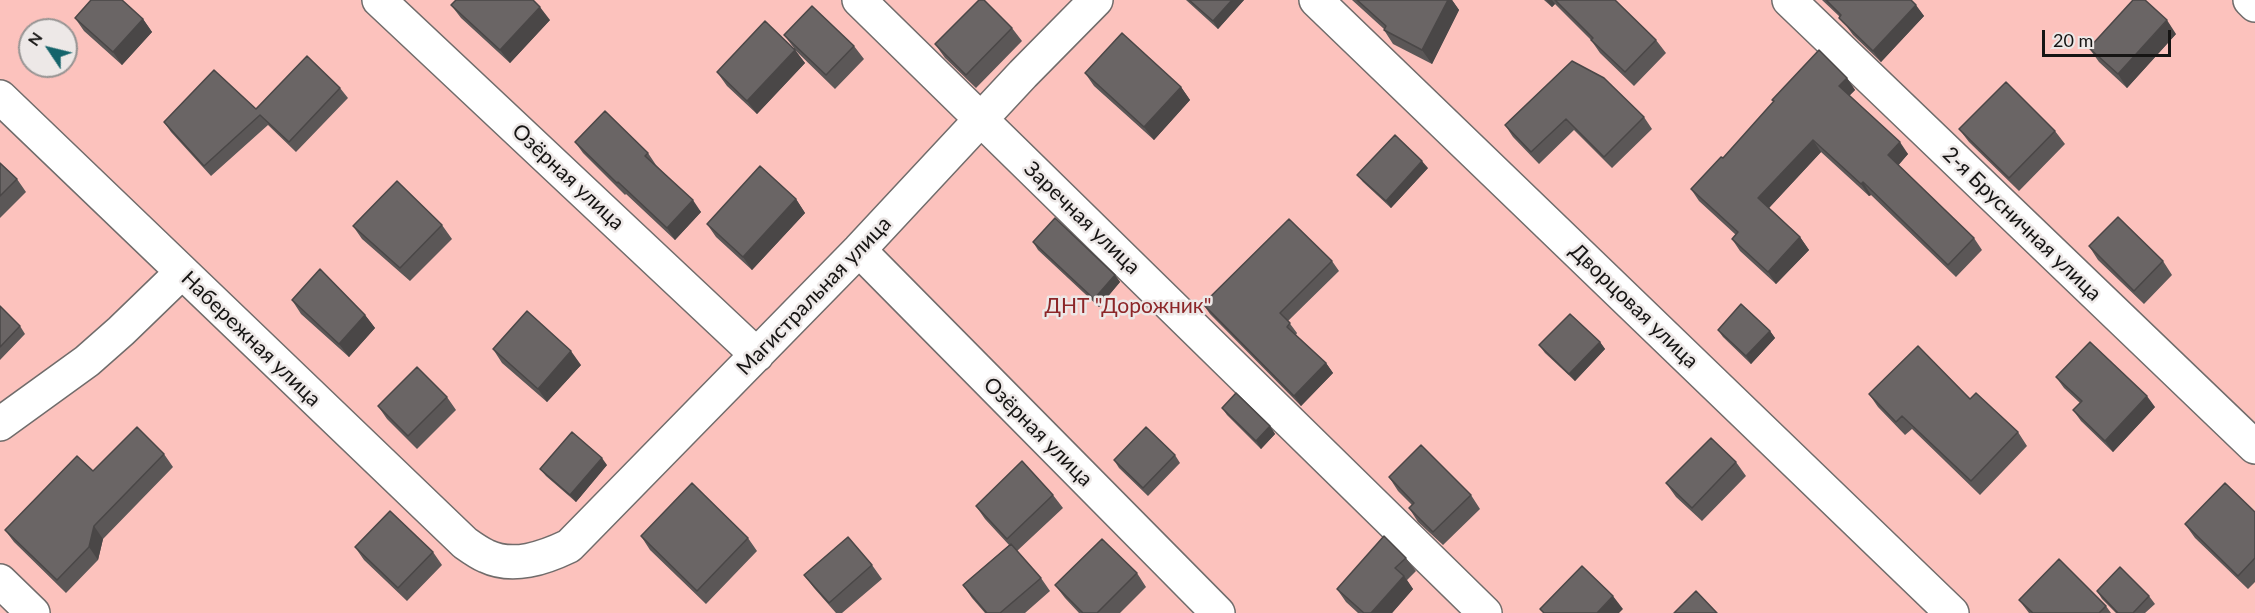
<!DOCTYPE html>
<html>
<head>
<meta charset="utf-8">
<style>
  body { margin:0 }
  #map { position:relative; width:2255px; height:613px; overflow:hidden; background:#ede8e7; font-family:Lato,sans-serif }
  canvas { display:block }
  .north { position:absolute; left:18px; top:18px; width:60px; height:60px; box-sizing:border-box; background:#ede8e7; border:2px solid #979493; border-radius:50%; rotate:305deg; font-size:16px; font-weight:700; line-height:24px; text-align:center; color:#161514 }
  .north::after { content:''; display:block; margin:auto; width:21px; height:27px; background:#15646b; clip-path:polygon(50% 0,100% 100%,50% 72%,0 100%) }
  .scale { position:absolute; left:2042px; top:30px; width:129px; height:27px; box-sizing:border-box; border:3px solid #161514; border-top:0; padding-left:8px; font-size:18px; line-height:21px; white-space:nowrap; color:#161514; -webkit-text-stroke:4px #ede8e7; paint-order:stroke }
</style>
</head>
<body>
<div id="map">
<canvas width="2255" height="613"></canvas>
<div class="north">N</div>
<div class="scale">20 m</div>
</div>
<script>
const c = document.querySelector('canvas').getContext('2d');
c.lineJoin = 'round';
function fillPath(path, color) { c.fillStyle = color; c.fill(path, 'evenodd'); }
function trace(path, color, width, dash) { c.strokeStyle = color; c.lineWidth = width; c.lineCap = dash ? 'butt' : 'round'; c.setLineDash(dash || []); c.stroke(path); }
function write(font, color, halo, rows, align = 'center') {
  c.font = font + ' Lato,sans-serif'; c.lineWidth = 5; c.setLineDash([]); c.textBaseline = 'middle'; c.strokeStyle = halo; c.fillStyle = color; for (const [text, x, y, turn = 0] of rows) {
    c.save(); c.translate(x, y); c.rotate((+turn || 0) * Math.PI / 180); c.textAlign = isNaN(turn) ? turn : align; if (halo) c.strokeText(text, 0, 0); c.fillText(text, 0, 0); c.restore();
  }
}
const green = new Path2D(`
  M0 0H2255V613H0ZM30 30H66V66H30Z`);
const street = new Path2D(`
  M379 0 757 355
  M859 0 1485 613
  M1316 0 1952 613
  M1789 0 2255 447
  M2250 0 2255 5
  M0 97 465 543C472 548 479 553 486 556 513 569 544 558 569 546L859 250 1023 74 1096 0
  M859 250 1218 613
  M0 424 87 361 121 331 182 272
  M0 581 33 613`);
const wall = new Path2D(`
  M1186 0H1244L1218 29Z
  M1352 0H1452L1459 10 1432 64 1393 44 1384 30V29Z
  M1544 0H1615L1656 40 1666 53 1634 86 1600 53 1591 40 1555 4 1552 7Z
  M1822 0H1911L1924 16 1881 62 1853 35 1840 17Z
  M451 5 550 20 510 63 461 18Z
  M75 18 143 19 152 32 122 65 84 31Z
  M1012 28 1022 41 976 88 945 58 935 44Z
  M2176 34 2127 88 2099 62 2089 48Z
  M784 35 854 46 864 59 835 89 795 50 805 63 757 114 727 86 717 72 794 48Z
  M1572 61 1644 117 1652 129 1612 168 1574 130 1539 164 1513 137 1505 125Z
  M1085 73 1181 87 1190 100 1154 140 1094 86Z
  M1847 78 1855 90 1849 96 1908 154 1898 165 1974 238 1982 250 1956 277 1871 195 1869 196 1821 152 1769 208 1800 237 1809 250 1776 284 1740 251 1732 239 1736 235 1699 201 1691 189Z
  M340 88 348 98 296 152 268 125 211 176 171 132 164 122 256 109Z
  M1959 129 2055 131 2065 144 2019 191 1969 142Z
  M575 142 648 153 656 165 701 212 675 240 626 194 625 195 583 153Z
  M0 163 17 179 26 192 0 218Z
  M1428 168 1391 208 1363 182 1357 175Z
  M796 199 805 213 752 270 716 237 707 224Z
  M442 225 452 239 410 281 362 239 353 226Z
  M1033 242 1115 275 1120 282 1099 307 1038 250Z
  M2089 246 2163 261 2172 275 2144 304 2098 260Z
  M1332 261 1339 271 1288 321 1297 333 1296 335 1326 363 1333 373 1301 406 1210 314 1203 304Z
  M292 300 365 315 375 328 349 357 301 314Z
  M0 306 20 326 25 334 0 360Z
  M1718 330 1770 331 1775 338 1751 364 1723 337Z
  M1600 342 1605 349 1575 381 1545 353 1539 345Z
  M493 349 581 365 547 402 502 363Z
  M2056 377 2155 407 2113 452 2081 421 2073 410 2080 403 2064 388Z
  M1869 394 1970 399 2018 432 2027 446 1980 495 1912 429 1905 435 1878 407Z
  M447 397 456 410 417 449 387 419 378 406Z
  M1222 408 1270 426 1275 434 1261 449 1227 415Z
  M164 454 173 467 103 539 98 560 66 593 14 542 5 530 93 471Z
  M1175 455 1180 463 1148 496 1119 468 1114 460Z
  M1736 462 1746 476 1702 521 1676 497 1666 483Z
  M607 465 576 502 546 476 540 469Z
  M1389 477 1471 495 1480 509 1443 545 1418 522 1409 508 1412 505 1398 491Z
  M1053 495 1063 508 1017 551 1041 578 1050 591 1025 613H985L972 598 963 585 1009 545 985 519 976 506Z
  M2255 512V582L2248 589 2195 538 2185 524Z
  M641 536 748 538 757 551 706 604 650 550Z
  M355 547 433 552 442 565 407 601 364 560Z
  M1406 558 1416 571 1407 580 1413 589 1392 613H1358L1346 602 1337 589Z
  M872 565 882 579 842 613H836L814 588 804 575Z
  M1137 573 1146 587 1120 613H1079L1065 598 1055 585Z
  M2097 591 2149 596 2155 604 2145 613H2116L2102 599Z
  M2019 600 2106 606 2111 613H2029Z`);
const shadedWall = new Path2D(`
  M1232 0H1244L1218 29 1213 21Z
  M1448 0H1452L1459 10 1432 64 1422 50Z
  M1546 0H1552L1555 4 1552 7Z
  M1916 5 1924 16 1881 62 1873 51Z
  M540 7 550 20 510 63 500 50Z
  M143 19 152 32 122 65 113 52Z
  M2167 20 2176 34 2127 88 2118 74Z
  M795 50 805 63 757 114 747 101Z
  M1847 78 1855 90 1847 98 1839 86Z
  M1181 87 1190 100 1154 140 1144 127Z
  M1813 140 1821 152 1767 210 1758 198Z
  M1900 142 1908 154 1897 167 1888 155Z
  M1422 161 1428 168 1391 208 1386 201Z
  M1863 182 1871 195 1869 196 1861 184Z
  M796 199 805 213 752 270 743 257Z
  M693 200 701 212 675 240 667 228Z
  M1800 237 1809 250 1776 284 1768 272Z
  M1115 275 1120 282 1099 307 1094 299Z
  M365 315 375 328 349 357 339 344Z
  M1770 331 1775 338 1751 364 1746 356Z
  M1600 342 1605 349 1575 381 1569 374Z
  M571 351 581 365 547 402 538 389Z
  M1326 363 1333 373 1301 406 1294 396Z
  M2147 396 2155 407 2113 452 2105 441Z
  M1270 426 1275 434 1261 449 1256 441Z
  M602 458 607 465 576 502 570 495Z
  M94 526 103 539 98 560 89 547Z
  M1404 576 1413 589 1392 613H1371Z
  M1613 596 1623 609 1619 613H1597Z`);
const building = new Path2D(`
  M91 0H122L143 19 113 52 75 18Z
  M456 0H533L540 7 500 50 451 5Z
  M979 0H984L1012 28 966 75 935 44Z
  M1189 0H1232L1213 21Z
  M1357 0H1448L1422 50 1384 30 1386 26Z
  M1555 0H1615L1656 40 1625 72 1591 40 1593 38Z
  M1826 0H1911L1916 5 1873 51 1845 24 1839 18 1841 15Z
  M2133 0H2145L2167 20 2118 74 2089 48Z
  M812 6 854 46 826 75 784 35Z
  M765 21 795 50 747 101 717 72Z
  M1122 33 1181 87 1144 127 1085 73Z
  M1819 50 1847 78 1839 86 1900 142 1888 155 1974 238 1948 265 1863 182 1861 184 1813 140 1758 198 1800 237 1768 272 1732 239 1738 232 1691 189 1721 157 1723 158 1774 101 1772 100Z
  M307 56 340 88 289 142 260 115 204 166 164 122 214 70 256 109Z
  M1572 61 1604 78 1644 117 1604 157 1566 119 1531 152 1505 125Z
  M2006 82 2055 131 2009 178 1959 129Z
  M605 111 648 153 645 156 693 200 667 228 618 182 617 183 575 142Z
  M1395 135 1422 161 1386 201 1357 175Z
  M0 163 17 179 0 196Z
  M760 166 796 199 743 257 707 224Z
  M397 181 442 225 400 268 353 226Z
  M2118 217 2163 261 2134 291 2089 246Z
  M1055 218 1115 275 1094 299 1033 242Z
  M1289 219 1332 261 1280 313 1290 323 1287 327 1326 363 1294 396 1203 304Z
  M320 269 365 315 339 344 292 300Z
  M1741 304 1770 331 1746 356 1718 330Z
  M0 306 20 326 0 347Z
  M527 311 571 351 538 389 493 349Z
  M1570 314 1600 342 1569 374 1539 345Z
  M2090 342 2147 396 2105 441 2073 410 2082 401 2056 377Z
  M1918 346 1970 399 1976 393 2018 432 1971 481 1902 416 1896 422 1869 394Z
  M417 367 447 397 408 436 378 406Z
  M1236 393 1270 426 1256 441 1222 408Z
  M137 427 164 454 94 526 89 547 57 580 5 530 77 456 93 471Z
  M1146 427 1175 455 1143 488 1114 460Z
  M572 432 602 458 570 495 540 469Z
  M1711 438 1736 462 1692 508 1666 483Z
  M1421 445 1471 495 1433 532 1409 508 1414 503 1389 477Z
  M1022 461 1053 495 1007 539 976 506Z
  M692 483 748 538 697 591 641 536Z
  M2225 483 2255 512V558L2238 576 2185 524Z
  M390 511 433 552 398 588 355 547Z
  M1384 536 1406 558 1395 568 1404 576 1371 613H1364L1337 589Z
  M848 537 872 565 829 603 804 575Z
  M1102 539 1137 573 1097 613H1083L1055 585Z
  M1011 544 1041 578 1000 613H987L963 585Z
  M2059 559 2106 606 2099 613H2033L2019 600Z
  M1582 566 1613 596 1597 613H1544L1540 609Z
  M2120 567 2149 596 2133 613H2118L2097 591Z
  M1696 591 1717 613H1674Z`);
const streetNames = [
  ["Озёрная улица",568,177,43],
  ["Заречная улица",1082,218,44],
  ["2-я Брусничная улица",2022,224,44],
  ["Магистральная улица",814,296,-46],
  ["Дворцовая улица",1634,306,44],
  ["Набережная улица",251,339,44],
  ["Озёрная улица",1038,432,45]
];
const parkNames = [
  ["ДНТ \"Дорожник\"",1128,306]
];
fillPath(green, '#fcc2bd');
trace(street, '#706c6b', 36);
trace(street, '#fff', 33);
fillPath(wall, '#5b5757');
fillPath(shadedWall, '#4a4747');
fillPath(building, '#6a6565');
trace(building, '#4a4747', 1.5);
write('21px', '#161514', '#ede8e7', streetNames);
write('21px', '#8c2628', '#ede8e7', parkNames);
</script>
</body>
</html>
